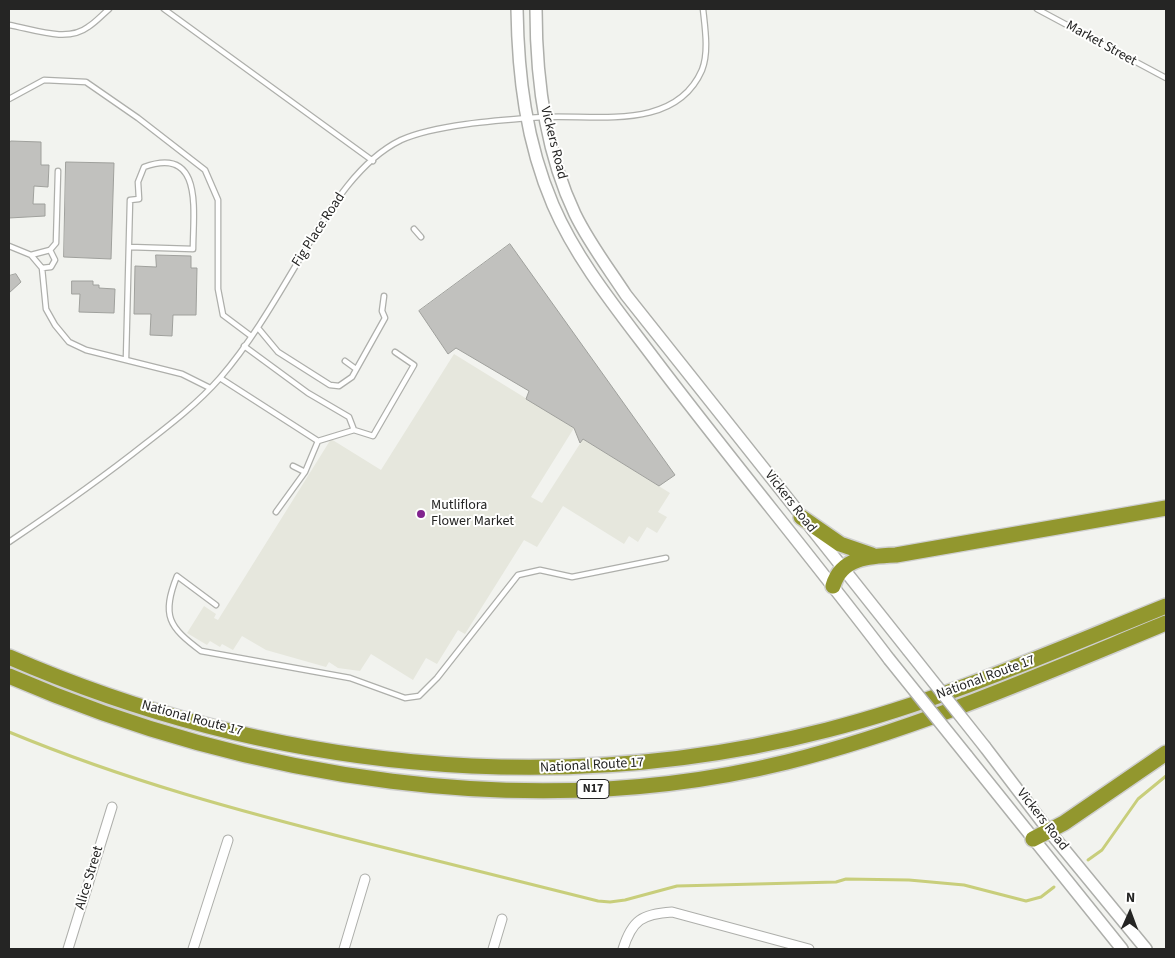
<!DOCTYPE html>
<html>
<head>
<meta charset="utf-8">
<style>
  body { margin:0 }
  #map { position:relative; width:1175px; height:958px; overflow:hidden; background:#f2f3ef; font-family:"Source Sans 3",sans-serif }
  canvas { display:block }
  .frame { position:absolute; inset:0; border:10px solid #252524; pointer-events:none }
  .north { position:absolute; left:1105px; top:888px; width:50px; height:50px; -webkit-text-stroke:4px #fffffe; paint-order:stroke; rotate:2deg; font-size:14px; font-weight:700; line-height:20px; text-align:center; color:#252524 }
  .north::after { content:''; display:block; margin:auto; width:18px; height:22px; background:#252524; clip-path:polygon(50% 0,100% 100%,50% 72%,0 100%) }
</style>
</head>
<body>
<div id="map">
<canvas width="1175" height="958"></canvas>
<div class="frame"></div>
<div class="north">N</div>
</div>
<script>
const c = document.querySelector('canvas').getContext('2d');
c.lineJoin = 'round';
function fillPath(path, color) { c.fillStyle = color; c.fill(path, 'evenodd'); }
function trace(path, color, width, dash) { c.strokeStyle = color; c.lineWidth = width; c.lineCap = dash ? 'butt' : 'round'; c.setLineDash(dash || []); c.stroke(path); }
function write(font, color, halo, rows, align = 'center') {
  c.font = font + ' "Source Sans 3",sans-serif'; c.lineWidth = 4; c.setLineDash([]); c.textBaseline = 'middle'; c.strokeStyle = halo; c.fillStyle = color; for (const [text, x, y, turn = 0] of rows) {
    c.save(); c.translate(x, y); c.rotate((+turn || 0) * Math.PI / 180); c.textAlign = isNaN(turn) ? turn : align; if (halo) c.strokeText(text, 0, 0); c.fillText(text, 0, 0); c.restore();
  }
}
const built = new Path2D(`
  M454 354 574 428 531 497 542 503 583 439 670 493 658 512 667 517 657 533 647 527 638 542 629 536 624 544 563 506 537 547 524 540 465 634 458 630 437 664 426 658 413 680 371 654 360 671 338 668 329 662 326 667 266 650 242 636 233 650 222 644 220 647 210 641 207 645 187 633 204 606 216 614 214 618 218 620 331 439 381 470Z`);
const stream = new Path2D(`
  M9 732C127 781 243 812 366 843 444 863 521 882 598 901L610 902 625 900 677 886 836 882 846 879 909 880 964 885 1026 901 1041 897 1054 887
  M1088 860 1102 850 1138 799 1166 776`);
const building = new Path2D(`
  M11 141 41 142V165H49L48 187 34 186 33 204H45V216L9 218V144Z
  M66 162 114 163 111 259 64 257Z
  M510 244 675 475 659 486 583 439 580 443 574 428 526 399 529 391 456 348 448 354 419 311Z
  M156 255 191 256V268H197L196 315H173L172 336 150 335 151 314H134L135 266 156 267Z
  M16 274 21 282 9 293V276Z
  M72 281H93V285H99V288L115 289 114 313 79 312 80 294H72Z`);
const lane = new Path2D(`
  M164 9 373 161
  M1037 9 1166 78
  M9 25C33 29 67 43 88 27 96 22 102 15 109 9
  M9 99 44 80 86 82 138 118 205 170 218 200V289L223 315 251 336
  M414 229 421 237
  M9 246 31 255 42 268 46 309 55 325 69 342 86 350 182 374 210 388
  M31 255 50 250 56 243 58 171
  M42 268 51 267 55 260 50 250
  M258 328 278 352 330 385 339 386 352 377 385 318 382 311 384 296
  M244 346 308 393 349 417 354 430
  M126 359 130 200 139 199 138 182 144 167C204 145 193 212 193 249L129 247
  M345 361 356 369
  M220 378 318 441
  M318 441 354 430 373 436 414 365 395 352
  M293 466 305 472
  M276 512 305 472 318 441
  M9 542C55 511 101 479 145 444 171 424 198 403 220 378 252 341 277 297 302 255 327 214 356 162 401 140 437 124 503 120 543 117 595 114 675 132 702 70 709 52 705 28 703 9
  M216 605 177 576C161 616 169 627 201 651L350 678 405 698 419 696 437 678 518 575 540 570 572 577 666 558`);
const street = new Path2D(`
  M68 949 112 807
  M193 949 228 840
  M344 949 365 879
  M493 949 502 919
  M623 949C632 920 642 914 672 912L809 949`);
const secondary = new Path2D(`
  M517 9C518 76 526 142 553 205 578 263 621 314 659 365 734 464 814 560 889 659
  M536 9C536 78 545 151 575 214 589 243 609 269 626 295L908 650
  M985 747 1049 831 1146 949
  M967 756 1122 949`);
const highway = new Path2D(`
  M801 517 840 544 872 555
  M833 586C841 557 870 556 896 555L1166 508
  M9 657C266 769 555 800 827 730 944 700 1054 651 1166 606
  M9 676C247 779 533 825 787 762 918 729 1042 674 1166 623
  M1033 839 1064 823 1166 753`);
const secondaryBridge = new Path2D(`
  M908 650 985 747
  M889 659 967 756`);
const markers = [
  [421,514,5,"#81238e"]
];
const shields = [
  [593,789,32]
];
const shieldNames = [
  ["N17",593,789]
];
const streetNames = [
  ["Market Street",1101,44,29],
  ["Vickers Road",553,143,76],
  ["Fig Place Road",319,230,-57],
  ["Vickers Road",790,502,52],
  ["National Route 17",986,678,-20],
  ["National Route 17",192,719,15],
  ["National Route 17",592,766,-3],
  ["Vickers Road",1042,820,52],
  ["Alice Street",90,878,-73]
];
const poiNames = [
  ["Mutliflora",431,506],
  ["Flower Market",431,522]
];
fillPath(built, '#e6e7dd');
trace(stream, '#c8ce7b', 3);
fillPath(building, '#c1c1be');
trace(building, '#9fa09c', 1);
trace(lane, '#aeafab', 7);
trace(street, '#aeafab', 11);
trace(secondary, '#aeafab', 14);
trace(highway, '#cfcfcf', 18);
trace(lane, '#fff', 4.5);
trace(street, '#fff', 9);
trace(secondary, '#fff', 11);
trace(highway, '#92972e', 15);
trace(secondaryBridge, '#aeafab', 14, []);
trace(secondaryBridge, '#fff', 11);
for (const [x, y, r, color] of markers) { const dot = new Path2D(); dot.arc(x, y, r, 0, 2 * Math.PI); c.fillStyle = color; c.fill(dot); trace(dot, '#fffffe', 2); }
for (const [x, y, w] of shields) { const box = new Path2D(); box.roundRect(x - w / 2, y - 9.5, w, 19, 4); c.fillStyle = '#fffffe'; c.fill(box); trace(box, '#252524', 1); }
write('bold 12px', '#252524', null, shieldNames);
write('14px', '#252524', '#fffffe', streetNames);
write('14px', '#252524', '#fffffe', poiNames, 'left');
</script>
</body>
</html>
